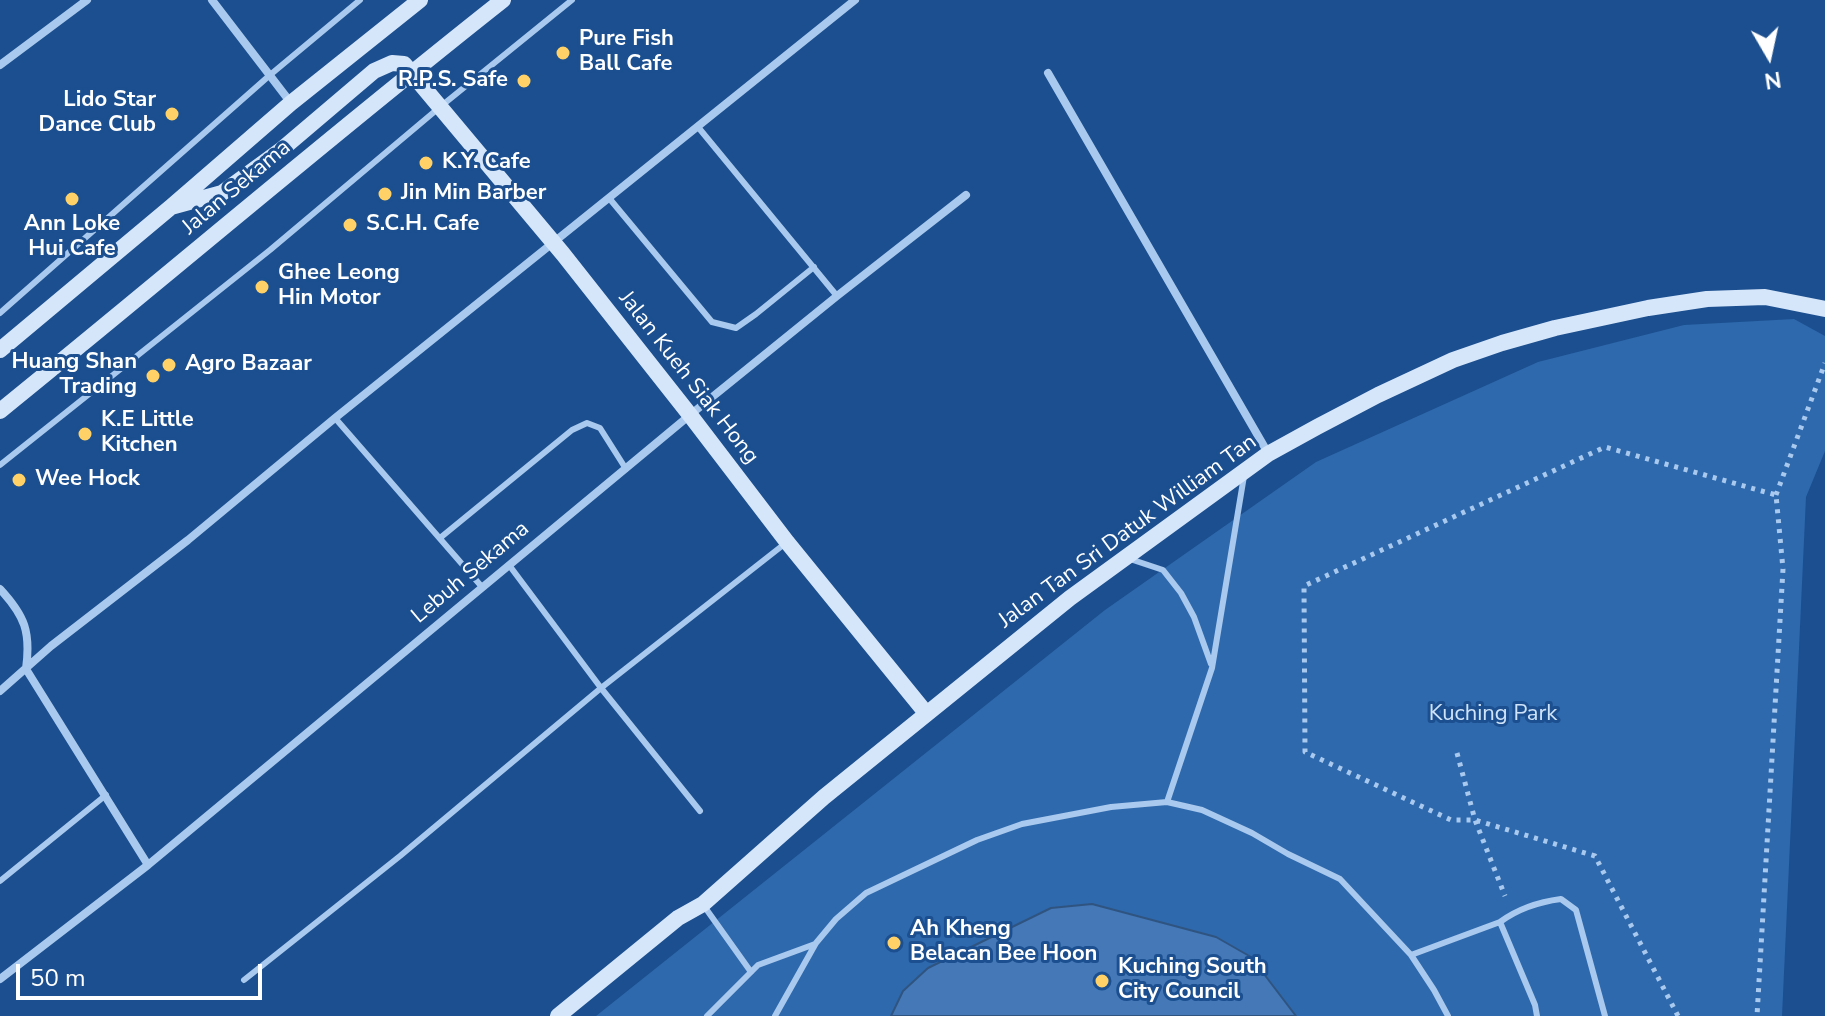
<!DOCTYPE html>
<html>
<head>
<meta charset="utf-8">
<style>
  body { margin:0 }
  #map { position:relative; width:1825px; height:1016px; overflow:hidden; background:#1b4f8f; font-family:"Nunito Sans",sans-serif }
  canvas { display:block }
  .north { position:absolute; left:1729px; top:16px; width:80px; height:80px; -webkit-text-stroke:6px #1b4f8f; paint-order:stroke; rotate:171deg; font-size:22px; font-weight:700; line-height:32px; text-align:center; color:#fff }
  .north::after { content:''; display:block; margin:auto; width:28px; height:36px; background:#fff; clip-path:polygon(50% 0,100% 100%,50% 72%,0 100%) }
  .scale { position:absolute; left:16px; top:964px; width:246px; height:36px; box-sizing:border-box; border:4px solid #fff; border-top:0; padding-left:10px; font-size:24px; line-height:28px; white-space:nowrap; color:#fff; -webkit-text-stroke:6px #1b4f8f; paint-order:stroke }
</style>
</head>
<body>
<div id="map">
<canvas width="1825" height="1016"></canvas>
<div class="north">N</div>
<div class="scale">50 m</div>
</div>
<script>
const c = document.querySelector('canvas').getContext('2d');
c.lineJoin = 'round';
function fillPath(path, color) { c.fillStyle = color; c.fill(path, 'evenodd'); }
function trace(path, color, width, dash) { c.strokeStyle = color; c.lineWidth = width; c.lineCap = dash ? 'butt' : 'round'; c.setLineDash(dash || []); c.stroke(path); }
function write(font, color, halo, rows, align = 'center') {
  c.font = font + ' "Nunito Sans",sans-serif'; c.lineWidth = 6; c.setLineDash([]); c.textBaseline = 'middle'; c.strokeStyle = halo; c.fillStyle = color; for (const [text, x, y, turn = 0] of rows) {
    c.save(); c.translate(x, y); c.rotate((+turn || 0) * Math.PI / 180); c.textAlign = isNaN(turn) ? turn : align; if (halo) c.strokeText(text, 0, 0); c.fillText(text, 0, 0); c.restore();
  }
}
const green = new Path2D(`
  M1794 319 1825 336V451L1806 497 1782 1016H596L1105 610 1316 462 1538 362 1684 325Z`);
const building = new Path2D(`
  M1092 904 1216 937 1251 957 1296 1016H891L903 991 928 968 1051 908Z`);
const path = new Path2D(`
  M1776 495 1825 363
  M1457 753 1475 820 1505 896
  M1678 1016 1595 856 1475 820H1451L1305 752 1304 586 1605 447 1776 495 1783 569 1757 1016`);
const lane = new Path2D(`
  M698 127 837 296
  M609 198 712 322 736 328 756 314 814 267
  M0 313 270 75 360 0
  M335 418 482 587
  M0 465 270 250 440 107 572 0
  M440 538 572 430 587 423 600 428 626 469
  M1127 558 1163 570 1181 593 1194 617 1211 664
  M509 565 601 688 700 811
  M1167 802 1212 668 1244 476
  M0 881 106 795
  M704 906 751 972
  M1411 955 1500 922
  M244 980 400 856 601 688 787 542
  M707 1016 758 965 815 944
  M775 1016 816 943 836 919 866 893 977 840 1022 824 1111 807 1167 802 1202 810 1252 833 1288 854 1340 879 1411 955 1434 990 1448 1016
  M1537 1016 1535 1005 1500 922C1519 908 1538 902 1561 899L1576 910 1605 1016`);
const street = new Path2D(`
  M212 0 291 103
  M0 65 87 0
  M1048 73 1268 453
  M0 589C25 616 31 632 26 669L148 865
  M0 691 51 646 188 540 335 418 855 0
  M0 979 148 865 690 415 837 296 966 195`);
const secondary = new Path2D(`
  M171 207 222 193 281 150 374 71 392 63 404 64 563 254 690 415 787 542 926 713
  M0 350 171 207 291 103 420 0
  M0 411C168 275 333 134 503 0
  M558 1016 678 918 703 904 824 797 1070 598 1268 454 1317 427 1378 395 1453 360 1502 343 1555 328 1648 308 1707 299 1765 297 1825 309`);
const markers = [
  [563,53,8,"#ffd166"],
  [524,81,8,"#ffd166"],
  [172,114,8,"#ffd166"],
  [426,163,8,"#ffd166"],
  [385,194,8,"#ffd166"],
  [72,199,8,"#ffd166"],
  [350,225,8,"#ffd166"],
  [262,287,8,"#ffd166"],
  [169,365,8,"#ffd166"],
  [153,376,8,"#ffd166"],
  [85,434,8,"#ffd166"],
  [19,480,8,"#ffd166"],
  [894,943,8,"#ffd166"],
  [1102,981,8,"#ffd166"]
];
const poiNames = [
  ["Pure Fish",579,40],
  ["Ball Cafe",579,65],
  ["R.P.S. Safe",508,81,"right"],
  ["Lido Star",156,101,"right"],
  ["Dance Club",156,126,"right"],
  ["K.Y. Cafe",442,163],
  ["Jin Min Barber",401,194],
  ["Ann Loke",72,225,"center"],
  ["Hui Cafe",72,250,"center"],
  ["S.C.H. Cafe",366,225],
  ["Ghee Leong",278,274],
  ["Hin Motor",278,299],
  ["Huang Shan",137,363,"right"],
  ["Trading",137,388,"right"],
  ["Agro Bazaar",185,365],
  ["K.E Little",101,421],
  ["Kitchen",101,446],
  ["Wee Hock",35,480],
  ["Ah Kheng",910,930],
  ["Belacan Bee Hoon",910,955],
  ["Kuching South",1118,968],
  ["City Council",1118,993]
];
const streetNames = [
  ["Jalan Sekama",237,188,-40],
  ["Jalan Kueh Siak Hong",688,378,52],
  ["Jalan Tan Sri Datuk William Tan",1128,532,-36],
  ["Lebuh Sekama",471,573,-40]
];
const parkNames = [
  ["Kuching Park",1493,715]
];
fillPath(green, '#2e69ad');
fillPath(building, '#4478b7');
trace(building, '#305480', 2);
trace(path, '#a9c9ee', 5, [4, 6]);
trace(lane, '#a9c9ee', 6);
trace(street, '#a9c9ee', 8);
trace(secondary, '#d6e6fa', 16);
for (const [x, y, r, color] of markers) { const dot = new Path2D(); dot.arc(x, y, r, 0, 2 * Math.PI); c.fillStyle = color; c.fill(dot); trace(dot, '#1b4f8f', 3); }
write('bold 22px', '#fff', '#1b4f8f', poiNames, 'left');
write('22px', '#fff', '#1b4f8f', streetNames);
write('22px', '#cfe3fa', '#1b4f8f', parkNames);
</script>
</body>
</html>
